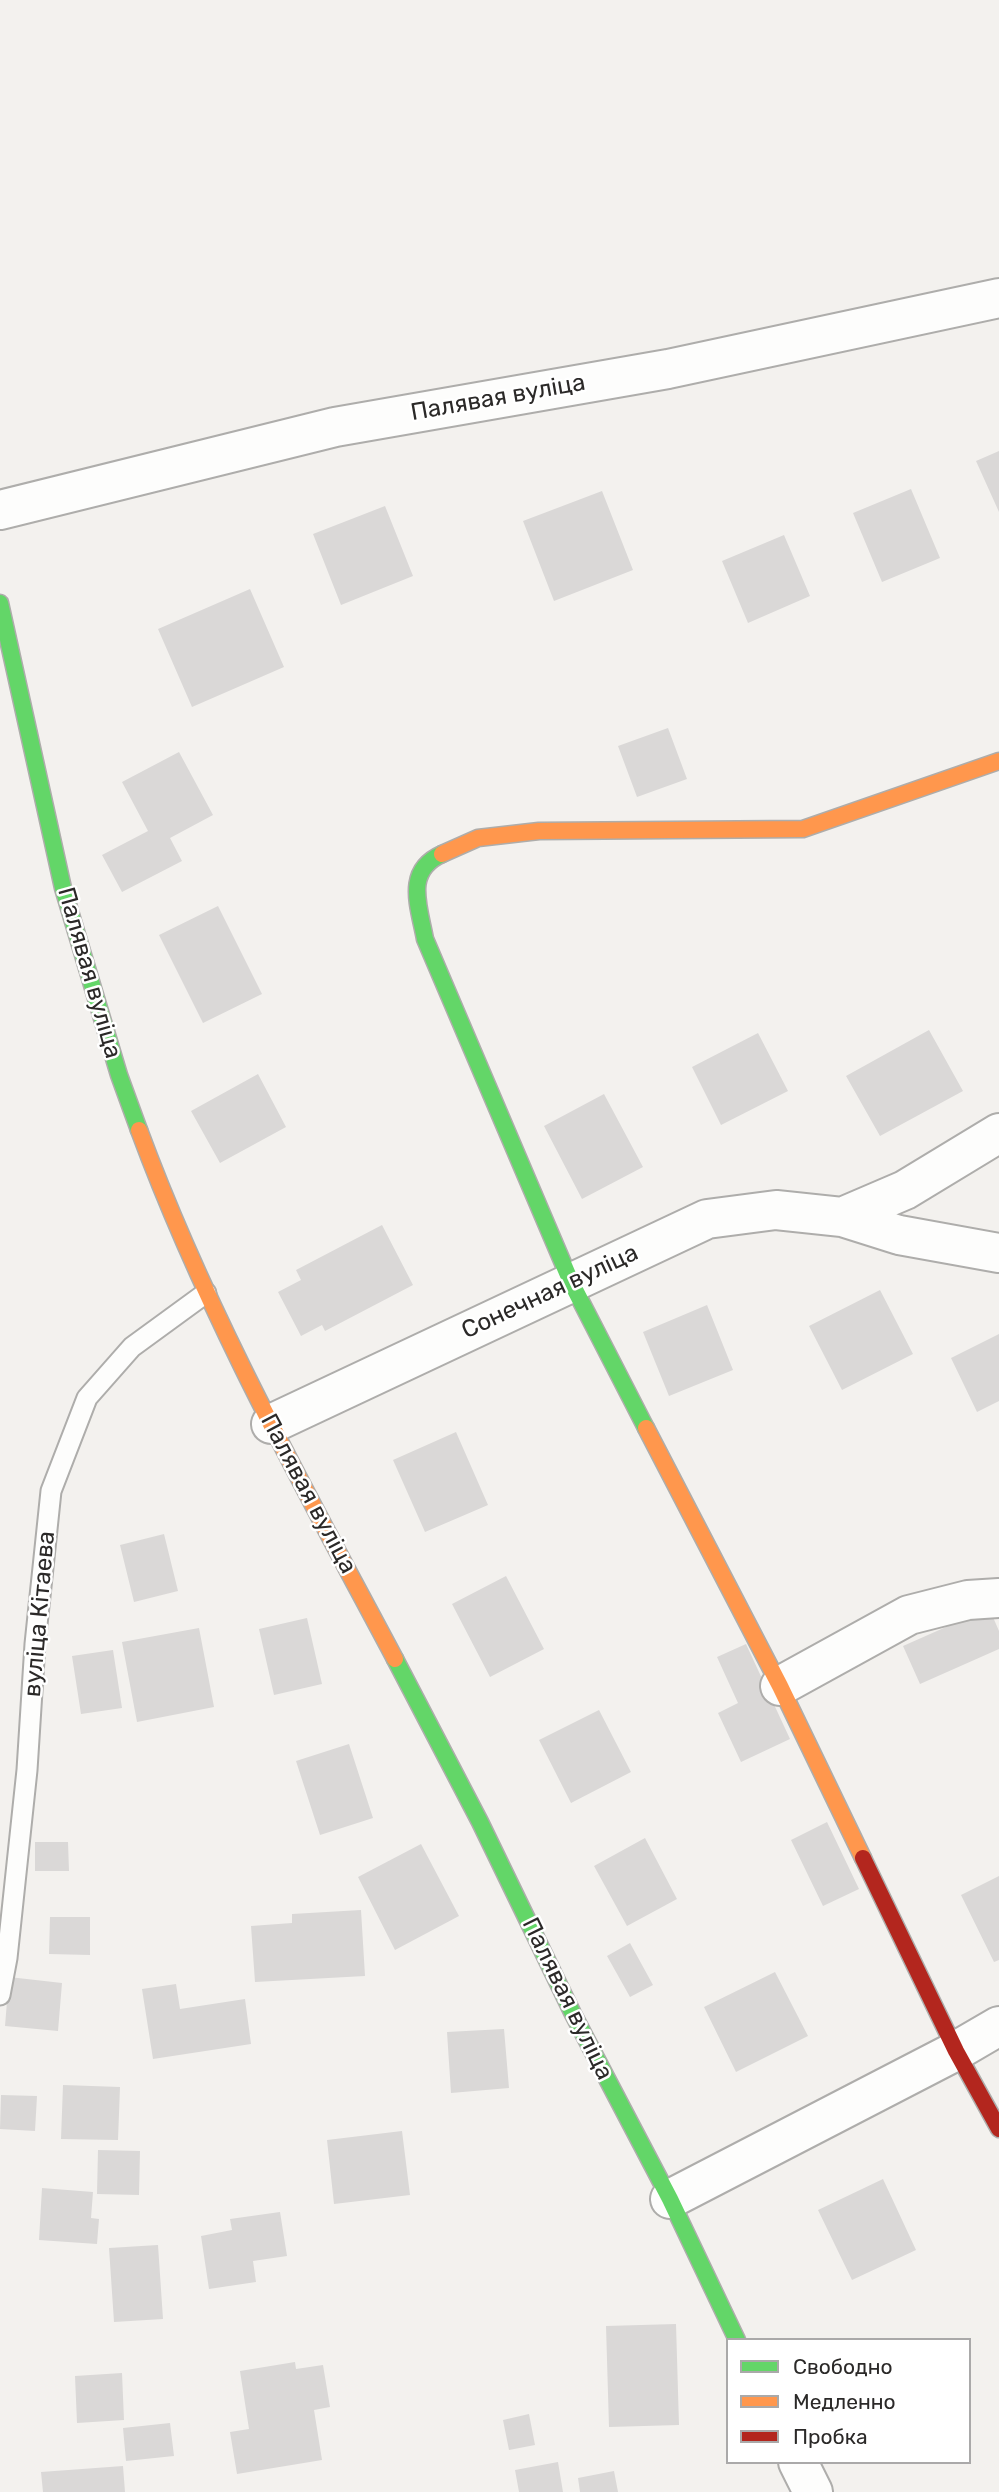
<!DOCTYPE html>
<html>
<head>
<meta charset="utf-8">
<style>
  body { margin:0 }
  #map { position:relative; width:999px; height:2492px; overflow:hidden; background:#f3f1ee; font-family:Rubik,sans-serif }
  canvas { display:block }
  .legend { position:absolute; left:726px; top:2338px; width:245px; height:126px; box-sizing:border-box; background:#fff; border:2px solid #aaa9a9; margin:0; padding:9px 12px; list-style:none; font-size:21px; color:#2b2928 }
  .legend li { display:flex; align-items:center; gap:14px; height:35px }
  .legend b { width:35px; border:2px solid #aaa9a9 }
</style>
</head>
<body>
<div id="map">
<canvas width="999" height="2492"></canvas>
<ul class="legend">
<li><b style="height:9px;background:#63d668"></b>Свободно</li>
<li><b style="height:9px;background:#ff974d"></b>Медленно</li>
<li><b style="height:9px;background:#b3261e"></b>Пробка</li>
</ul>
</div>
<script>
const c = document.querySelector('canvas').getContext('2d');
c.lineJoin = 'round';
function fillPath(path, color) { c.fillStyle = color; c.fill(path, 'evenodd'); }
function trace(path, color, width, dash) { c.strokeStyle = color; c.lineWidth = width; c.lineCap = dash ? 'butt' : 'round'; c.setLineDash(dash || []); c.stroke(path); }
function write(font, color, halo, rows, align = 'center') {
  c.font = font + ' Rubik,sans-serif'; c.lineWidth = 5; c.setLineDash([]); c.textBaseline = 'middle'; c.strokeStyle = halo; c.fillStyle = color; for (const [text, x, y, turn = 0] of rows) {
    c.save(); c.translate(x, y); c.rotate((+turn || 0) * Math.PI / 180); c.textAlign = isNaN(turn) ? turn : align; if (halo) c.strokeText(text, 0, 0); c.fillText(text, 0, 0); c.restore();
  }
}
const building = new Path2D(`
  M999 451V512L976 461Z
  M911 489 940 558 882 582 853 513Z
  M602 491 633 570 554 601 523 521Z
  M385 506 413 576 341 605 313 534Z
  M784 535 810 596 748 623 722 561Z
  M250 589 284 667 192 707 158 629Z
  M668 728 687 779 637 797 618 746Z
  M179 752 213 815 170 838 182 861 122 892 102 855 148 831 122 782Z
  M218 906 262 994 203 1023 159 935Z
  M929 1030 963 1091 880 1136 846 1076Z
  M758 1033 788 1091 721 1125 692 1067Z
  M258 1074 286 1127 220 1163 191 1111Z
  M604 1094 643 1167 582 1199 544 1126Z
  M382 1225 413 1285 325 1331 322 1325 301 1336 278 1292 301 1280 296 1270Z
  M880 1290 913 1354 842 1390 809 1326Z
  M707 1305 733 1370 669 1396 643 1332Z
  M999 1334V1401L977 1412 951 1358Z
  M456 1432 488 1505 425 1532 393 1460Z
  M164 1534 178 1591 134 1602 120 1545Z
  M506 1576 544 1649 490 1677 452 1604Z
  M989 1608 999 1631V1649L920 1684 903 1646Z
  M307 1618 322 1684 274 1695 259 1629Z
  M199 1628 214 1707 137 1722 122 1642Z
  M746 1644 790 1739 741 1762 718 1713 738 1703 717 1657Z
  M113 1650 122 1708 81 1714 72 1656Z
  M599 1710 631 1772 571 1803 539 1740Z
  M349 1744 373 1818 320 1835 296 1761Z
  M827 1822 859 1889 823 1906 791 1840Z
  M645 1838 677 1899 627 1926 594 1866Z
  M35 1842H68L69 1871H35Z
  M421 1844 459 1916 395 1950 358 1877Z
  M999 1876V1960L994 1962 961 1895Z
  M361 1910 365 1976 255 1982 251 1926 292 1923V1914Z
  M50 1917H90V1955L49 1954Z
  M630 1943 653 1985 630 1997 607 1956Z
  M775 1972 808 2036 736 2072 704 2007Z
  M9 1977 62 1983 58 2031 5 2026Z
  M176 1984 180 2009 245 1999 251 2044 153 2059 142 1989Z
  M504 2029 509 2088 451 2093 447 2032Z
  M63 2085 120 2087 118 2140 61 2139Z
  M1 2095 37 2096 35 2131 0 2129Z
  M402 2131 410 2195 334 2204 327 2140Z
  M98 2150 140 2151 139 2195 97 2194Z
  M883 2179 916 2250 852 2280 818 2210Z
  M42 2188 93 2192 91 2218 99 2219 97 2244 39 2240Z
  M280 2212 287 2256 253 2261 256 2282 209 2289 201 2236 232 2230 230 2219Z
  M158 2245 163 2319 114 2322 109 2248Z
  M676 2324 679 2425 609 2427 606 2326Z
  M295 2362 296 2369 323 2365 330 2407 314 2410 322 2460 237 2474 230 2432 249 2429 240 2371Z
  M122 2373 124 2420 77 2423 75 2376Z
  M529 2414 535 2445 509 2450 503 2420Z
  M170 2423 174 2456 126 2461 123 2428Z
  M558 2462 563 2492H519L515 2470Z
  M123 2466 125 2492H43L41 2472Z
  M614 2471 618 2492H580L578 2478Z`);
const lane = new Path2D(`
  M0 1995 7 1958 27 1770 35 1644 51 1491 87 1398 132 1347 206 1293`);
const street = new Path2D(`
  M0 510 335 427 668 369 999 298
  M842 1217 905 1190 999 1133
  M271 1424 707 1219 776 1210 842 1217 899 1235 999 1253
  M780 1686 909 1615 968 1600 999 1598
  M670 2199 956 2051 999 2026
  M798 2462 813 2492`);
const fast = new Path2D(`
  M0 603 63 888 119 1075 139 1130
  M442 854C404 871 419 906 425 939L571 1282 646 1428
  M395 1659 480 1822 573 2014 670 2199 737 2340`);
const slow = new Path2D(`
  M442 854 478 838 539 831 803 829 999 761
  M139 1130C207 1314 303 1486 395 1659
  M646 1428 780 1686 863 1858`);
const jam = new Path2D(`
  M863 1858 956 2051 999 2129`);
const streetNames = [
  ["Палявая вуліца",498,398,-10],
  ["Палявая вуліца",89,973,74],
  ["Сонечная вуліца",550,1292,-25],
  ["Палявая вуліца",308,1494,62],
  ["вуліца Кітаева",40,1614,-85],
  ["Палявая вуліца",567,1999,64]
];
fillPath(building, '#dad8d7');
trace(lane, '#aeadab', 23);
trace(street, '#aeadab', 42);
trace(fast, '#aeadab', 19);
trace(slow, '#aeadab', 19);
trace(jam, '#aeadab', 19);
trace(lane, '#fdfdfc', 19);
trace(street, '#fdfdfc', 38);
trace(fast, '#63d668', 16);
trace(slow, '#ff974d', 16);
trace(jam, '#b3261e', 16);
write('24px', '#2b2928', '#fff', streetNames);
</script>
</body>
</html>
